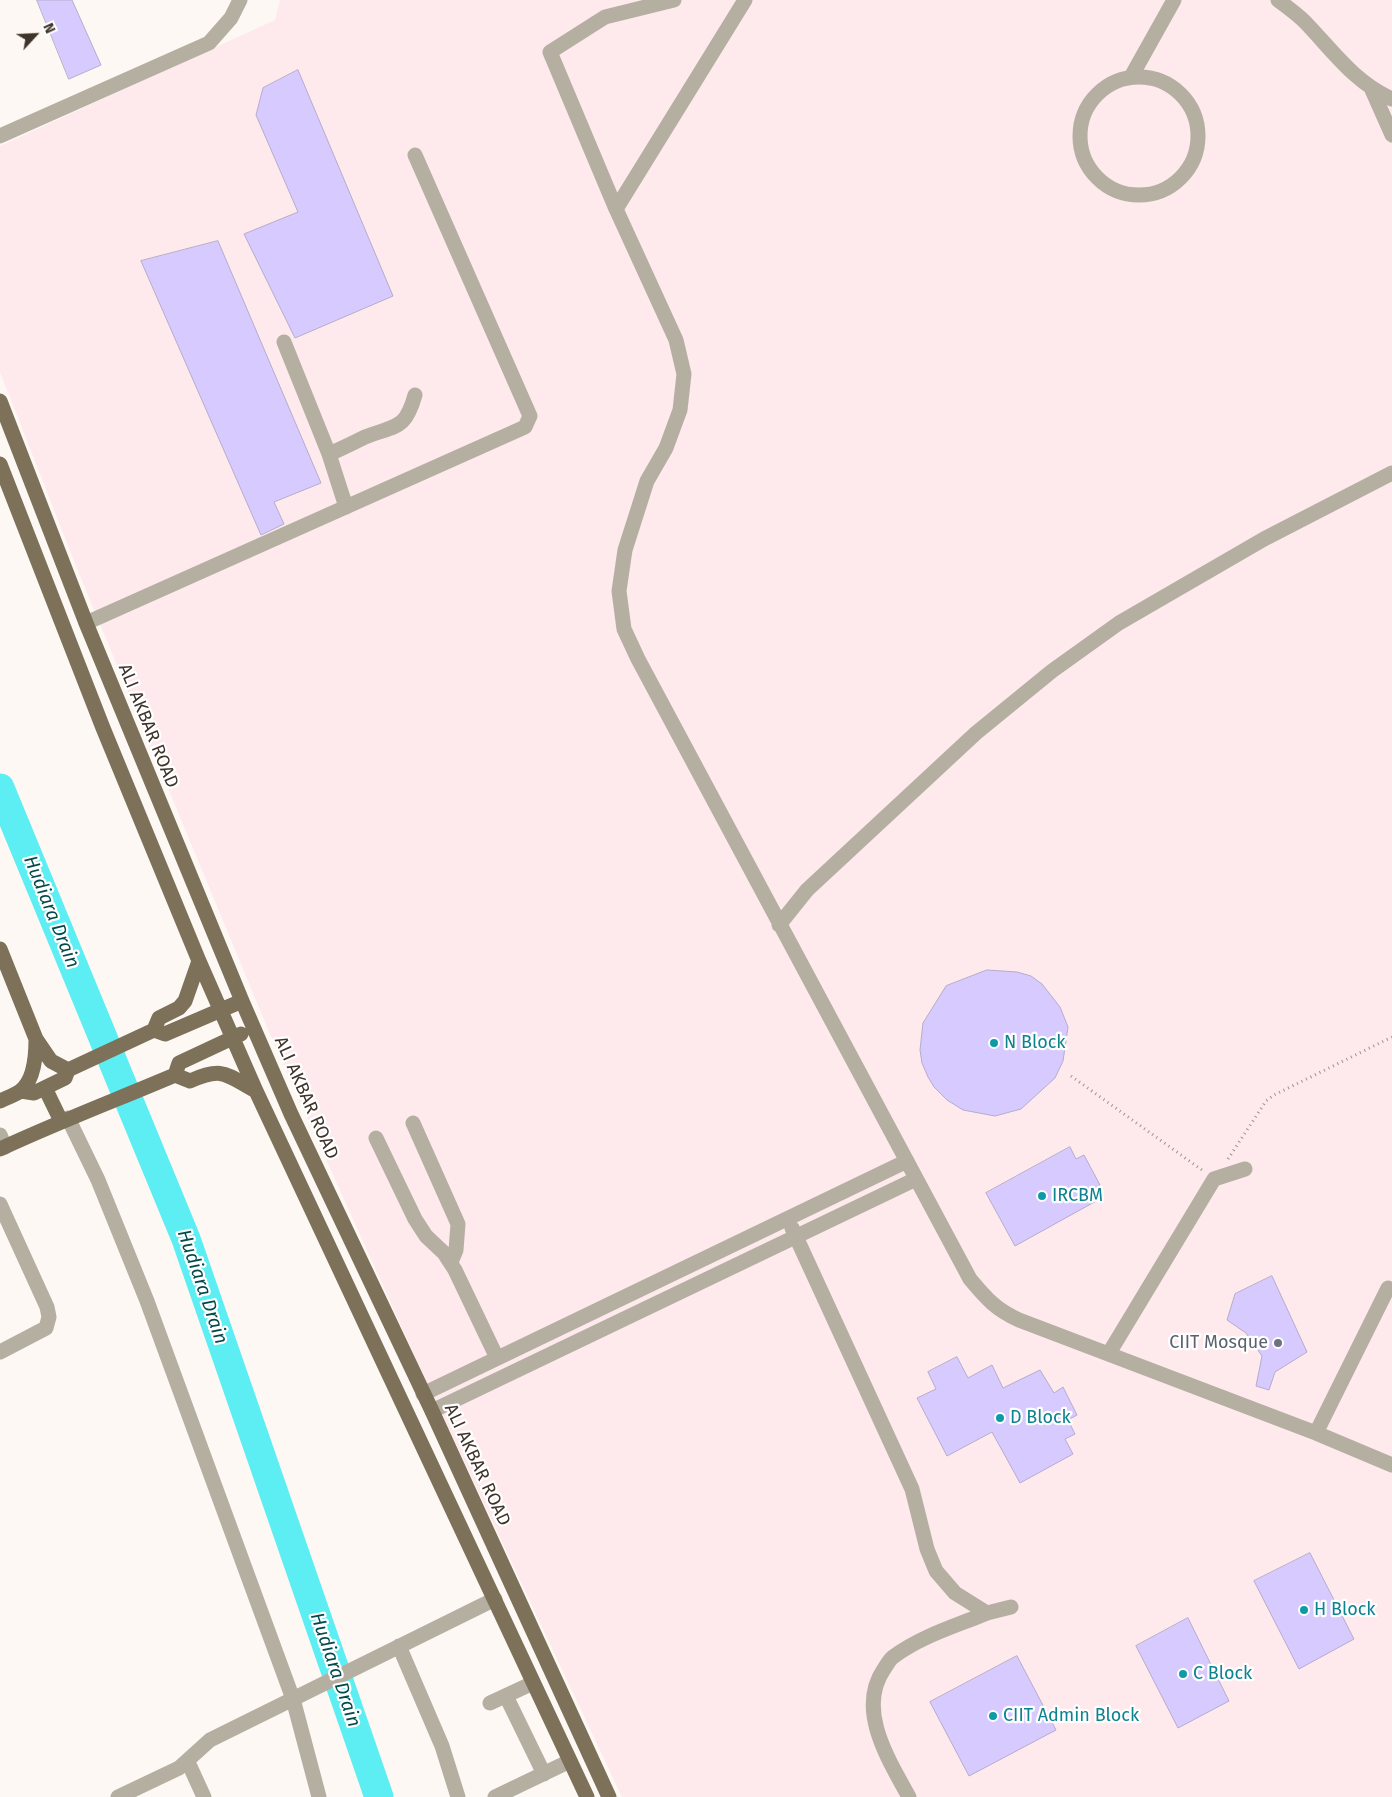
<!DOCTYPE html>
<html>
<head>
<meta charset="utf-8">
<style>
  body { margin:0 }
  #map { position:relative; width:1392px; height:1797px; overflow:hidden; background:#fdf8f3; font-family:"Fira Sans",sans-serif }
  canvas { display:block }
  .north { position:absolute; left:10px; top:10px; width:50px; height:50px; -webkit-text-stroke:4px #fff; paint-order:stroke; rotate:65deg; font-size:14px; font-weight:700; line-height:20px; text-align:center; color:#3e342a }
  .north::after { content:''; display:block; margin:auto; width:18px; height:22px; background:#3e342a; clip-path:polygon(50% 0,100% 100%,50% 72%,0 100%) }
</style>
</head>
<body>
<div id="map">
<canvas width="1392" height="1797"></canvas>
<div class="north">N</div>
</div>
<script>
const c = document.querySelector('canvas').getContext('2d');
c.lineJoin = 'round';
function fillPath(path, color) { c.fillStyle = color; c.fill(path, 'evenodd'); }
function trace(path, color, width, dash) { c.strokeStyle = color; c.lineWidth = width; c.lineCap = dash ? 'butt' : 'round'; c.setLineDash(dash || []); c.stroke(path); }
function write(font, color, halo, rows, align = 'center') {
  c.font = font + ' "Fira Sans",sans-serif'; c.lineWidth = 4.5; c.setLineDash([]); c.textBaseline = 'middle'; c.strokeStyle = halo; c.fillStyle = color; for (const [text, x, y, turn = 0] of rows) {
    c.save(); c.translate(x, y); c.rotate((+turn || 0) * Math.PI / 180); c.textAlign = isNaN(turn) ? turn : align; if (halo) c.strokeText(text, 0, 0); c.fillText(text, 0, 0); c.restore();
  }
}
const education = new Path2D(`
  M280 0H1392V1797H622L417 1361 275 1046 78 571 0 372V146L275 20Z`);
const river = new Path2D(`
  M0 788 186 1239 379 1797`);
const building = new Path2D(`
  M37 0H72L101 65 69 79Z
  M298 70 393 296 295 338 244 234 298 212 256 115 263 88Z
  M218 241 321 483 274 502 284 524 261 535 141 261Z
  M987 970 1017 972 1031 976 1042 984 1060 1007 1068 1027 1063 1061 1055 1078 1021 1109 995 1116 963 1110 947 1100 934 1087 928 1077 922 1063 920 1050 923 1023 946 986Z
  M1070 1147 1076 1159 1084 1155 1100 1185 1092 1189 1098 1200 1015 1246 986 1193Z
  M1272 1276 1307 1352 1275 1372 1269 1390 1256 1386 1262 1356 1246 1333 1227 1320 1235 1294Z
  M957 1357 968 1378 992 1365 1003 1388 1040 1370 1054 1393 1063 1387 1077 1415 1068 1420 1075 1434 1065 1439 1073 1454 1020 1483 992 1432 947 1456 917 1398 936 1389 928 1372Z
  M1310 1553 1354 1639 1299 1669 1254 1581Z
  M1188 1618 1229 1701 1178 1728 1136 1646Z
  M1017 1656 1056 1730 969 1776 930 1702Z`);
const path = new Path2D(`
  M1071 1076 1202 1170
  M1228 1159 1266 1101 1274 1095 1392 1037`);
const minor = new Path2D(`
  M674 0 605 17 550 52 616 209 676 340 684 374 680 410 666 448 647 481 625 550 619 591 624 629 638 659 970 1279C986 1298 995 1309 1019 1320L1316 1433 1392 1465
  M1278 0C1287 7 1297 14 1305 22 1333 51 1355 83 1392 99
  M1080 136a59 59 0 1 1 118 0a59 59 0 1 1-118 0Z
  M1131 77 1174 0
  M1372 90 1392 135
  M0 136 209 43 231 18 240 0
  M616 209 745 0
  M284 342 329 454 346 507
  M329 454C341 449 353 443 365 437 395 425 405 431 415 395
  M86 623 525 427 530 416 415 155
  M779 925 807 890 976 733 1052 671 1119 623 1264 539 1392 473
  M68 1118 98 1180 147 1301 293 1699 319 1797
  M413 1123 458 1224 456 1250 451 1262
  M0 1135 5 1147
  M376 1138 415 1219 426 1236 444 1253 455 1270 497 1358
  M0 1204 47 1307 49 1317 46 1328 0 1352
  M792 1228 912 1489 927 1549 936 1571 955 1593 987 1613 1011 1607
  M1109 1353 1214 1179 1245 1169
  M423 1394 907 1161
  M432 1411 916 1179
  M1316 1433 1388 1288
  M399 1646 442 1746 458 1797
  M506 1696 544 1774
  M490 1703 533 1683
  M188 1762 204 1797
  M118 1797 179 1768 210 1740 495 1599
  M495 1797 570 1761
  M909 1797C889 1760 856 1710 884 1669 887 1665 889 1660 893 1657 921 1636 956 1626 987 1613`);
const major = new Path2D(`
  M0 401 86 623 242 1001 291 1114 432 1411 609 1797
  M0 464 103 728 199 961 256 1091 587 1797
  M0 949 36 1039 51 1061 68 1070 154 1030 165 1034 242 1001
  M154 1030 159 1018 179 1008 185 1001 199 961
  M175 1075 179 1063 241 1034
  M45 1088 61 1121
  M21 1091 34 1093 65 1078 68 1070
  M0 1101C6 1098 13 1096 19 1092 34 1082 36 1055 36 1039
  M0 1149C58 1122 116 1100 175 1075L190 1081C224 1066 226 1075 256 1091`);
const markers = [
  [994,1043,5,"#0f9aa8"],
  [1042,1196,5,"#0f9aa8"],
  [1278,1343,5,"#6b7280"],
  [1000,1418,5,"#0f9aa8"],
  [1304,1610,5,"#0f9aa8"],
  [1183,1674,5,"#0f9aa8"],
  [993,1716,5,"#0f9aa8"]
];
const streetNames = [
  ["ALI AKBAR ROAD",148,726,68],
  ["ALI AKBAR ROAD",306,1098,66],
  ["ALI AKBAR ROAD",477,1465,65]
];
const cultureNames = [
  ["N Block",1004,1043],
  ["IRCBM",1052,1196],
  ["D Block",1010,1418],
  ["H Block",1314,1610],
  ["C Block",1193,1674],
  ["CIIT Admin Block",1003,1716]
];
const worshipNames = [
  ["CIIT Mosque",1268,1343]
];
const waterNames = [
  ["Hudiara Drain",51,912,68],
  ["Hudiara Drain",202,1287,71],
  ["Hudiara Drain",335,1670,71]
];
fillPath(education, '#fee9ed');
trace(river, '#5ceef3', 29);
fillPath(building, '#d7caff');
trace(building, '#b5adcc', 1);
trace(path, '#9b948c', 3, [1, 4]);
trace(minor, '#b5afa2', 15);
trace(major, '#7d715a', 15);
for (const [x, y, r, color] of markers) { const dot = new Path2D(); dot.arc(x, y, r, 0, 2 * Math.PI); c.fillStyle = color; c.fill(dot); trace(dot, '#fff', 2); }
write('18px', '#3e342a', '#fff', streetNames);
write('18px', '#0d838f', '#fff', cultureNames, 'left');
write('18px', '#5b616d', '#fff', worshipNames, 'right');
write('italic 19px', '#04494c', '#fff', waterNames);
</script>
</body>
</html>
